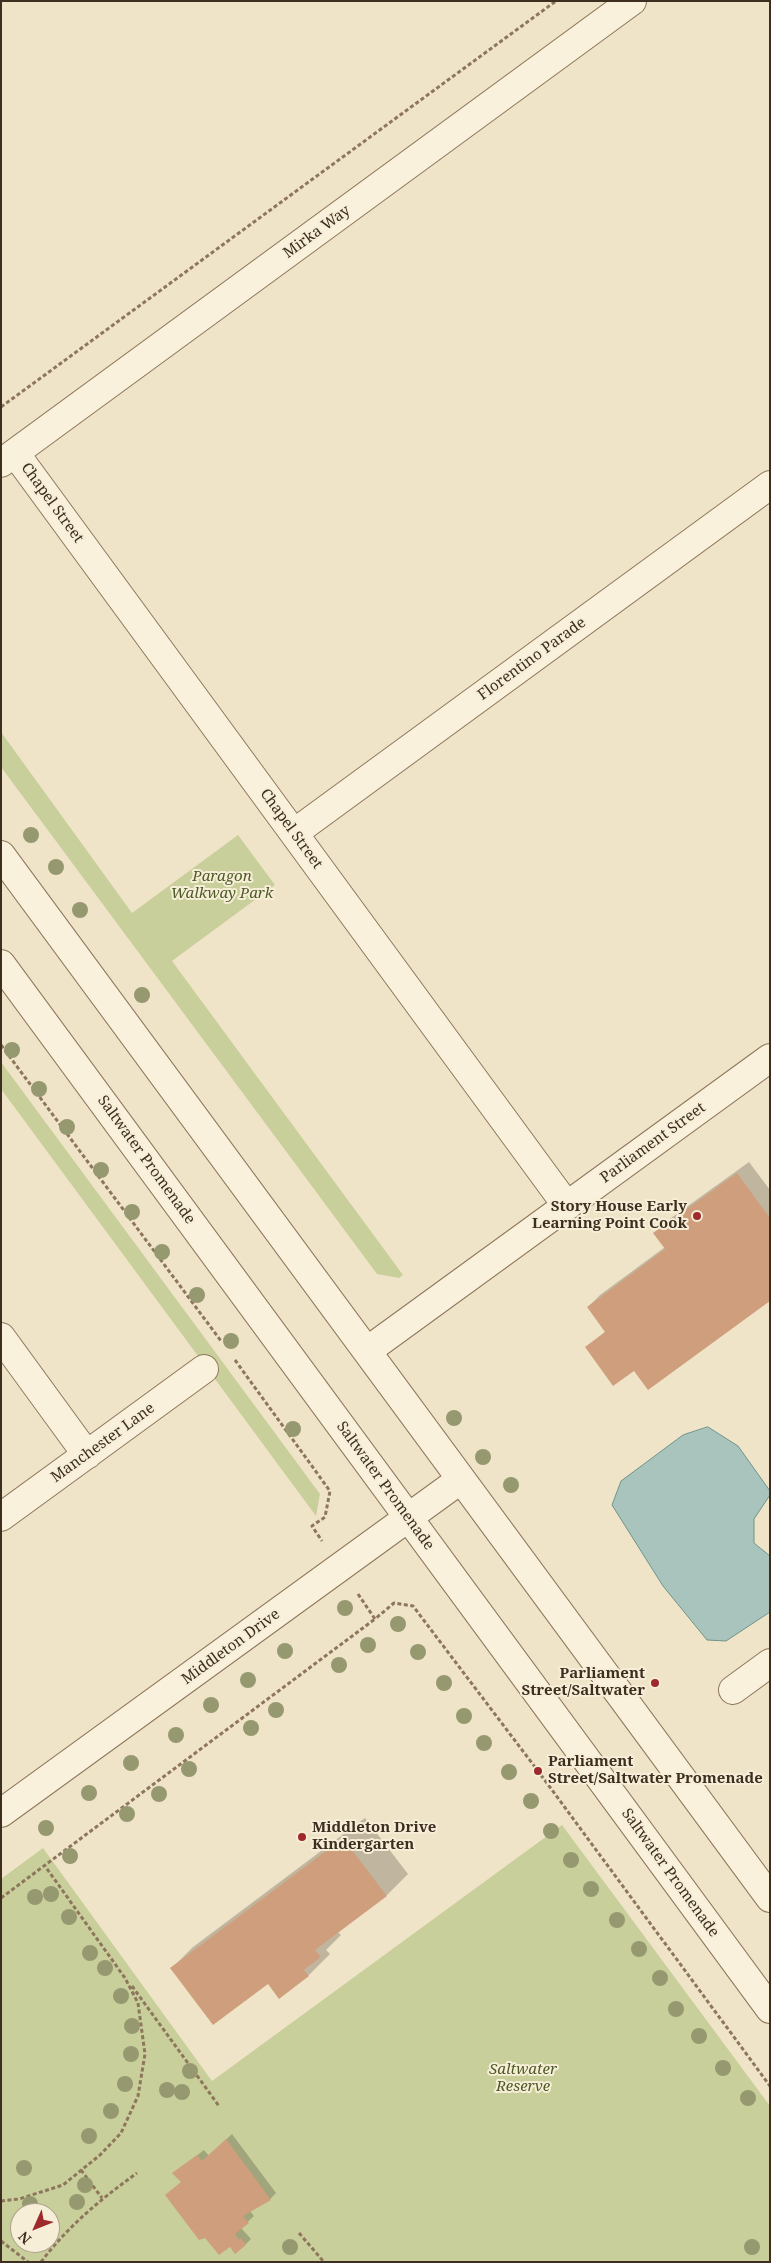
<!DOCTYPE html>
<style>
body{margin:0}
#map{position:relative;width:771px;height:2263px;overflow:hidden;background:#f0e4c8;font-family:"Noto Serif",serif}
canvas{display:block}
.frame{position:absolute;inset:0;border:2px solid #3d2e20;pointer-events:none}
.north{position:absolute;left:10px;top:2203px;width:50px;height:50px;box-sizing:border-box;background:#f7eed8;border:1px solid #ada18e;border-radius:50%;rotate:226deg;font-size:14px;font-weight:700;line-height:20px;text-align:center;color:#3d2e20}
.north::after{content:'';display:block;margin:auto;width:18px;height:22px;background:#9e2a2b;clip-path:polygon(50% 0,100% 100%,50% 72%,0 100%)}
</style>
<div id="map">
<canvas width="771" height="2263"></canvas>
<div class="frame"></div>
<div class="north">N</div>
</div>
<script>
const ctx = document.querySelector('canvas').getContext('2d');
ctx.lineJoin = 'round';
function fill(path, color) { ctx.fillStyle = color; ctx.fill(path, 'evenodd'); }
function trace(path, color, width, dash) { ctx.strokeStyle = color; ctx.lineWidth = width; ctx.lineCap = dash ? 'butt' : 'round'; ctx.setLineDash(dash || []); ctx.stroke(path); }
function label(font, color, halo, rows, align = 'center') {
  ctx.font = font + ' "Noto Serif",serif'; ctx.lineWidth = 4; ctx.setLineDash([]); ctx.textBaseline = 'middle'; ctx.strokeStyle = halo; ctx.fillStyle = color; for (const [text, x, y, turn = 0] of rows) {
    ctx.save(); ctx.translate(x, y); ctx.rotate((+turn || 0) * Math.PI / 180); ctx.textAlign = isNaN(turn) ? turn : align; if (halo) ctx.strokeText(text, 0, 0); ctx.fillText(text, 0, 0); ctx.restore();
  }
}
const green = new Path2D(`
 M1 732 132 913 238 835 275 885 172 961 403 1275 399 1278 377 1274 1 767Z
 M1 1062 320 1494 316 1516 1 1089Z
 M562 1825 770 2106V2262H1V1879L43 1848 212 2081ZM20 2213H50V2243H20Z`);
const water = new Path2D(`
 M708 1427 738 1446 770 1491V1495L754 1519V1543L770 1556V1612L726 1641 707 1640 663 1586 612 1505 621 1481 683 1435Z`);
const shadow = new Path2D(`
 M749 1162 770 1190V1300L635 1369 587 1348 606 1331 588 1307 600 1295 665 1247 655 1233 667 1221Z
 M365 1818 408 1874 387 1895 338 1932 341 1935 326 1950 330 1954 309 1975 279 1997 268 1983 172 1968 193 1947Z
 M232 2134 276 2193 270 2199 250 2211 254 2216 241 2228 251 2239 245 2245H230L206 2236 182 2182 174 2173 204 2150 209 2156Z`);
const building = new Path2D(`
 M737 1173 770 1218V1301L648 1390 634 1371 613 1386 585 1347 605 1332 587 1307 665 1249 653 1233Z
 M343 1838 387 1896 315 1950 321 1957 304 1970 309 1976 279 1999 268 1984 213 2025 170 1968Z
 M226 2139 271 2200 243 2216 249 2223 235 2234 239 2240 241 2238 246 2245 235 2254 230 2247 219 2255 205 2238 199 2240 165 2195 181 2182 172 2173 197 2155 202 2161Z`);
const path = new Path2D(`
 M1 407 556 1
 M1 1045 221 1341
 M235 1360 330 1491 325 1517 312 1526 322 1541
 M358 1594 375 1619 394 1603 413 1606 538 1771 770 2086
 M1 1898 375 1619
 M132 1986 219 2106
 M81 2170 102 2198
 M1 2201 19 2199 63 2185 100 2155 121 2133 138 2096 145 2054 138 2003 125 1978 45 1866
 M299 2233 324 2262
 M1 2241 28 2262
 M41 2262C68 2226 101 2199 137 2173`);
const minor = new Path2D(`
 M15 453 567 1206
 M1 463 632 1
 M294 833 770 485
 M1 855 770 1898
 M1 964 770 2009
 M1 1337 87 1455
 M367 1351 770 1058
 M1 1517 204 1369
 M733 1690 770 1663
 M1 1813 460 1480`);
const trees = [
 [31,835],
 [56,867],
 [80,910],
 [142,995],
 [12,1050],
 [39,1089],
 [67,1127],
 [101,1170],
 [132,1212],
 [162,1252],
 [197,1295],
 [231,1341],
 [454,1418],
 [293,1429],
 [483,1457],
 [511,1485],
 [345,1608],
 [398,1624],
 [368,1645],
 [285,1651],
 [418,1652],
 [339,1665],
 [248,1680],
 [444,1683],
 [211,1705],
 [276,1710],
 [464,1716],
 [251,1728],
 [176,1735],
 [484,1743],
 [131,1763],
 [189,1769],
 [509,1772],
 [89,1793],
 [159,1794],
 [531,1801],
 [127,1814],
 [46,1828],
 [551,1831],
 [70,1856],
 [571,1860],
 [591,1889],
 [51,1894],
 [35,1897],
 [69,1917],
 [617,1920],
 [639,1949],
 [90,1953],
 [105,1968],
 [660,1978],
 [121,1996],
 [676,2009],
 [132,2026],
 [699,2036],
 [131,2054],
 [723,2068],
 [190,2071],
 [125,2084],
 [167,2090],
 [182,2092],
 [748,2098],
 [111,2111],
 [89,2136],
 [24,2168],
 [85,2185],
 [77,2202],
 [30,2204],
 [290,2247],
 [752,2247]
];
const markers = [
 [697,1216,5,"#9e2a2b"],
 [655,1683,5,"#9e2a2b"],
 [538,1771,5,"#9e2a2b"],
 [302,1837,5,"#9e2a2b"]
];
const streetNames = [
 ["Mirka Way",317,232,-36],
 ["Chapel Street",52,503,54],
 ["Florentino Parade",532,659,-36],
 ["Chapel Street",291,829,54],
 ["Parliament Street",653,1143,-36],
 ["Saltwater Promenade",146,1160,54],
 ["Manchester Lane",103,1443,-36],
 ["Saltwater Promenade",385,1486,54],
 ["Middleton Drive",231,1647,-36],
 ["Saltwater Promenade",670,1873,54]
];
const parkNames = [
 ["Paragon",222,877],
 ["Walkway Park",222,894],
 ["Saltwater",523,2070],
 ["Reserve",523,2087]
];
const poiNames = [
 ["Story House Early",687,1207],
 ["Learning Point Cook",687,1224],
 ["Parliament",645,1674],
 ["Street/Saltwater",645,1691],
 ["Parliament",548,1762,"left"],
 ["Street/Saltwater Promenade",548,1779,"left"],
 ["Middleton Drive",312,1828,"left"],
 ["Kindergarten",312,1845,"left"]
];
fill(green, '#c9cf9b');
fill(water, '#a9c4bc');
trace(water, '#6f938a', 1);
fill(shadow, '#0003');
fill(building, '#cf9f7d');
trace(minor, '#8d765c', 30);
trace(path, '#8d765c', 3, [4, 2.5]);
trace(minor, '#faf1dc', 28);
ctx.fillStyle = '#96986f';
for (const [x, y] of trees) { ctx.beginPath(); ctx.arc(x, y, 8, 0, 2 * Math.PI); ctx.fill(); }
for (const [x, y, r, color] of markers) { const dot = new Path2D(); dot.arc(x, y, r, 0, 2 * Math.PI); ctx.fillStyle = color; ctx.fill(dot); trace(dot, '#f7eed8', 2); }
label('15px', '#3d2e20', '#f7eed8', streetNames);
label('italic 15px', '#4d5a26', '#f7eed8', parkNames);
label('bold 15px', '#3d2e20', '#f7eed8', poiNames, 'right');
</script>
